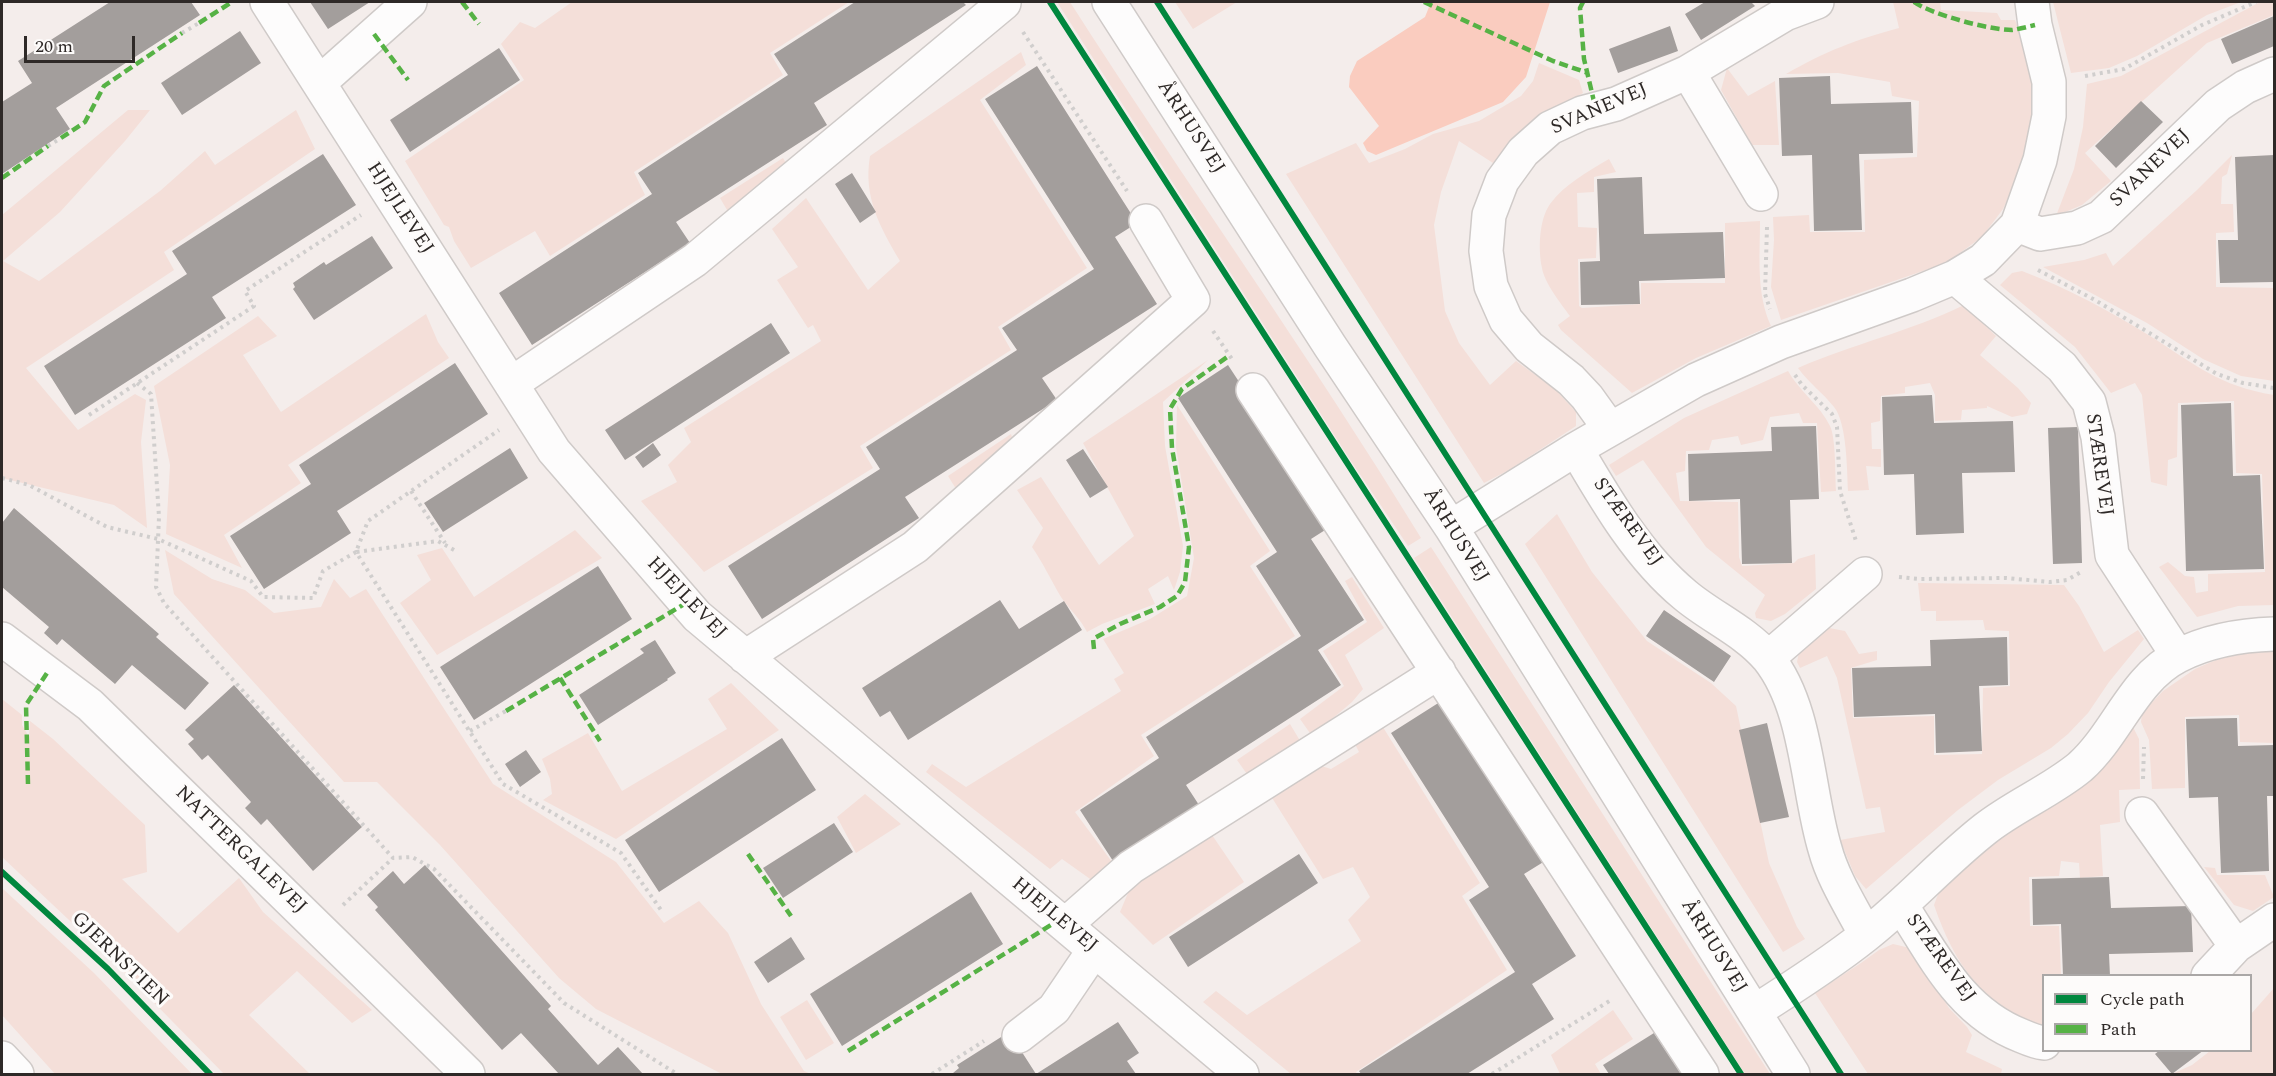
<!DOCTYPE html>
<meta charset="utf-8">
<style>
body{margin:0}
#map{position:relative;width:2276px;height:1076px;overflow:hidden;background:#f4edeb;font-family:Spectral,serif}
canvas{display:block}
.frame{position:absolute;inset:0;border:3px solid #2e2927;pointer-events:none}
.legend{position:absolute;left:2042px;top:974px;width:210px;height:78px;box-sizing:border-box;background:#fdfbfa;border:2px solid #aaa7a6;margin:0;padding:8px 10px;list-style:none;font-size:18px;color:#2e2927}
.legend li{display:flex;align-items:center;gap:12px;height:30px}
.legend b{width:30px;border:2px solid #aaa7a6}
.scale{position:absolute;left:24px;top:36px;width:111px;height:27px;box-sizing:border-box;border:3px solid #2e2927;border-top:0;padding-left:8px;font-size:18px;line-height:21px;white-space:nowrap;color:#2e2927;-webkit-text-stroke:4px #fdfbfa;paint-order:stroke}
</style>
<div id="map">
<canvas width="2276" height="1076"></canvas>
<div class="frame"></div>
<ul class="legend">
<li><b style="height:8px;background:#00873e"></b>Cycle path</li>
<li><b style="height:8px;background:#56b245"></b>Path</li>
</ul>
<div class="scale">20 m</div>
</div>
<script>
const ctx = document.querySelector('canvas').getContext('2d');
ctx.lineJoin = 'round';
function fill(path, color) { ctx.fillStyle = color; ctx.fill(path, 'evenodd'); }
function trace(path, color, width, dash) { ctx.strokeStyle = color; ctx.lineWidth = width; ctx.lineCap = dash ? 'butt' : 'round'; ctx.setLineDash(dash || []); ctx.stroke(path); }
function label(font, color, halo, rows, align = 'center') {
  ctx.font = font + ' Spectral,serif'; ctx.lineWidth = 6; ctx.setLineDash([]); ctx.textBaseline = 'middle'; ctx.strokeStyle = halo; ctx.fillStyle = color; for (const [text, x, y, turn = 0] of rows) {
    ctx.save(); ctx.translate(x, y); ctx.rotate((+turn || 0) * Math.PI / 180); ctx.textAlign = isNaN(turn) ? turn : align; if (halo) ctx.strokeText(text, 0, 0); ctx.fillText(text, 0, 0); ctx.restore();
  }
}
const green = new Path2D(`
 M572 2H849L770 53 783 75 634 172 645 195 550 256 535 231 471 268 454 241 449 227 444 225 405 161 524 80 501 44 520 22 535 28Z
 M1057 2H1070C1185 182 1310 356 1421 538L1408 546 1349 458Z
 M1175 2H1237L1193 29Z
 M1893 2H1940L1941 10 1997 13 2001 20H2015L2029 54 2035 110 2023 165 2003 209 1982 237 1946 263 1781 320 1771 287 1774 240 1773 217 1809 215 1810 232H1865L1864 160 1917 157 1919 101 1892 96 1890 82 1838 73 1786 74C1826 51 1855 40 1899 28Z
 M2053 2H2241L2207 15 2137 56 2109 68 2071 73Z
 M2260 2H2274V15L2207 43 2085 153 2111 181 2082 205 2056 216 2074 169 2083 127 2087 84 2121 76Z
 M1021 52 1026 65 980 100 1087 268 998 327 1011 350 860 446 873 468 704 572 641 501 677 482 668 465 691 442 684 428 821 341 813 325 808 328 777 280 798 267 772 229 806 198 868 290 900 261C880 227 863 197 870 156Z
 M1539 63 1579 80 1583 93 1537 118 1493 163 1459 141 1441 192 1434 225 1445 311 1459 343 1490 385 1516 361 1555 389 1576 412V426L1509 470 1484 483 1286 174 1356 143 1369 163 1405 149 1433 134 1479 121 1521 96 1533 81Z
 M1727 68 1748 96 1775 81 1779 145H1752L1721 90Z
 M128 110H150L125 141 60 212 3 261 39 281 160 191 205 151 215 165 296 110 315 149 164 252 174 270 26 368 78 430 135 394 146 400 141 442 147 528 114 505 2 478V215Z
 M2232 155 2227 174 2222 177 2221 204H2233L2234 232 2216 233V287L2274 288V381L2241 376 2203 359 2147 323 2043 267 2084 260 2106 253 2113 266 2197 190Z
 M783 158 787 165 730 215 720 198Z
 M1609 159 1616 172 1594 177V192L1577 193 1578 227 1597 228 1596 258 1578 259 1579 306 1582 308 1641 304V283H1725V223L1760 221C1760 256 1756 293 1771 326L1696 358 1632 393 1561 330 1558 325 1570 316C1561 304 1544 282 1542 268 1538 249 1539 220 1550 204 1565 184 1587 172 1609 159Z
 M2022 271C2067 288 2110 311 2150 336 2196 365 2219 386 2274 395V605L2238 606 2197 617 2159 567 2168 562 2185 576 2194 577 2196 593 2208 591V574L2265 572 2262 474 2236 473 2234 401 2178 403 2177 457 2168 460 2167 486 2151 482 2142 395 2135 383 2111 393 2075 347 2000 285 2012 273Z
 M1964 305 1996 336 1980 355 2018 388 2031 403 2027 414 2012 417 1987 406V408L1962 410 1961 420 1935 421V395L1930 383 1905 387V393L1881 396 1880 421 1871 423 1872 449H1881V467L1866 466 1869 490 1848 491C1847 470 1847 423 1834 407 1823 393 1809 383 1798 368 1853 344 1911 331 1964 305Z
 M426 314 438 342 449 358 288 465 301 483 224 535 242 568 166 534 170 465 154 386 258 316 277 336 243 355 281 412Z
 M1208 360 1163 402 1165 446 1183 546 1180 572 1174 590 1168 576 1148 589 1155 604 1102 624 1087 632C1080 618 1069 609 1061 597 1051 580 1043 563 1032 547L1043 528 1017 490 1041 477 1099 565 1134 536 1083 443Z
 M1788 371C1799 391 1820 405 1830 426 1836 438 1835 476 1836 491L1821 492 1817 423H1803L1799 413 1770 417 1763 440 1741 445 1738 436 1712 440 1709 450 1686 451 1685 471 1676 473 1680 501 1738 502 1739 557 1742 566 1794 563 1798 559 1815 554 1816 589 1785 614 1771 621 1756 618 1755 613 1765 595 1706 547 1643 460 1616 476 1609 465 1684 418Z
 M1177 405 1270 551 1250 566 1295 636 1141 735 1154 756 1075 812 1115 866 1093 881 1062 859 1050 869 926 772 932 764 966 787 1121 691 1114 679 1124 673 1103 639 1150 619 1187 596 1194 558 1176 447Z
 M1011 434 1014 443 958 492 948 476Z
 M1557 514 1592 572 1647 641 1711 683 1736 706 1769 863 1797 927 1805 939 1783 952 1525 544Z
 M575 530 602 558 437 655 400 603 431 580 417 555 442 548 474 597Z
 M1431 547 1770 1074H1745L1414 558Z
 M165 550 212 579 245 590 274 613 321 607 334 579 350 598 366 589 493 784 616 862 664 923 699 901 728 933 761 1004 804 1071 811 1074H722L596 1009 559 978 440 845 377 782H344L174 594Z
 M1352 577 1384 628 1345 655 1363 689 1352 702 1312 736 1300 719 1344 686 1323 651 1367 622 1345 581Z
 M1918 583 2064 585 2079 606 2104 652 2138 630 2144 639 2109 682 2088 713 2068 734 2051 748 1998 780 1958 810 1866 889 1855 876 1840 840 1885 832 1880 807 1866 809 1837 678 1827 656 1800 668 1797 662 1800 647 1824 627 1845 631 1859 654 1877 651V660L1851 668 1853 718 1934 716V755L1982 754 1983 688 2010 686 2009 631 1985 630 1983 620 1936 621V611H1921Z
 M2248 652H2274V743L2240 742 2239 715 2185 717V788L2152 789 2149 740 2141 722 2142 713 2163 691 2195 669 2216 660Z
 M731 683 779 730 616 839 543 800 552 794 550 779 542 759 588 733 622 791 727 729 708 699Z
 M2 699 22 715V725L29 737 30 721 53 739 145 825 147 872 122 879 178 933 239 878 263 912 372 1010 352 1023 297 971 249 1015 310 1074H224L118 966 2 857Z
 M1290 724 1302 744 1249 777 1237 760Z
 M1381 724 1480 883 1462 896 1507 970 1356 1072 1357 1074H1291L1203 1002 1216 991 1247 1015 1361 941 1348 920 1370 897 1353 867 1323 879 1269 793 1315 764 1331 769 1359 752 1352 738Z
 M2132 725 2139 739 2140 789 2119 790 2120 822 2100 825 2103 876 2080 878 2079 863 2061 861 2059 876 2029 877 2030 926H2059L2061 975 2044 976 2043 1026C1982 1006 1954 963 1934 905L1940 889 1995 841 2068 796 2102 767Z
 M865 794 901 824 856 853 837 817Z
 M1210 832 1244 882 1153 945 1120 912 1133 881Z
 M2204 867 2215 868 2217 875H2265L2274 897 2253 911 2234 905Z
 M2 888 94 973 192 1074H55L2 1015Z
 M1893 944 1910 948 1949 1008 1967 1027 1972 1035 1966 1052 2002 1069 2001 1074H1868L1815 993 1861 963 1879 950Z
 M2274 988V1074H2172L2192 1065 2210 1051 2250 1050 2251 1014Z
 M807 1000 834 1043 806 1060 780 1017Z
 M1613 1010 1633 1039 1595 1064 1601 1074H1560L1551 1055Z`);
const water = new Path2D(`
 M1431 2H1550L1526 77 1503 102 1376 155 1367 151 1363 143 1379 126 1349 87 1350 76 1357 61 1425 17Z`);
const building = new Path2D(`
 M110 2H191L200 15 56 108 70 129 2 174V102L32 83 18 61Z
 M310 2H370L328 29Z
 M855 2H963L966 5 814 103 827 125 676 222 690 243 532 345 499 293 652 194 638 173 788 75 774 54Z
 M1705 2H1751L1755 6 1701 40 1685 14Z
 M2274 16V46L2232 64 2221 39Z
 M1670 26 1678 51 1618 73 1609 49Z
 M240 31 261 63 182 115 161 83Z
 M499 48 520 80 410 152 390 120Z
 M1037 66 1137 223 1115 237 1157 304 1042 378 1057 400 905 497 919 518 762 619 728 566 880 469 866 447 1017 350 1002 328 1094 269 985 99Z
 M1830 76 1831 104 1911 102 1913 153 1859 154 1862 230 1814 231 1812 155 1782 156 1779 78Z
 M2141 101 2163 122 2116 168 2095 146Z
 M323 154 356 205 212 297 226 318 75 415 44 366 187 274 172 251Z
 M2274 155V282L2220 283 2218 240H2238L2235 157Z
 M852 173 876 212 860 223 835 184Z
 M1642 177 1644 234 1723 232 1725 278 1639 281 1640 304 1581 305 1580 262 1600 261 1597 179Z
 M372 236 393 268 314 320 293 289 295 287 293 283 324 262 326 265Z
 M771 323 790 353 625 460 605 430Z
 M455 363 488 414 337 511 351 533 264 589 230 536 311 484 299 465Z
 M1228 365 1333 525 1311 539 1364 620 1318 650 1341 685 1186 785 1199 805 1113 861 1080 810 1159 758 1146 737 1301 636 1256 566 1277 552 1178 398Z
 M1932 395 1934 423 2013 421 2015 472 1962 473 1964 533 1916 535 1914 474 1884 475 1882 397Z
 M2231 403 2233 476 2260 475 2264 569 2186 571 2181 405Z
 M1816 426 1819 499 1790 500 1792 563 1742 564 1740 499 1689 501 1688 454 1772 451 1771 427Z
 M2078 427 2082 563 2053 564 2048 428Z
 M653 443 661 455 643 468 635 457Z
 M510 448 528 478 443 532 424 503Z
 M1083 449 1108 487 1090 498 1066 460Z
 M14 508 159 634 156 637 209 683 185 710 132 665 115 684 62 639 57 645 44 633 49 627 2 587V523Z
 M598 566 632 619 474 720 440 667Z
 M1000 600 1019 629 1064 601 1082 630 908 740 890 711 880 717 862 688Z
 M1664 610 1731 656 1714 682 1646 636Z
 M2007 637 2008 685 1979 686 1982 751 1936 753 1935 714 1854 717 1852 668 1931 666 1930 640Z
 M655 640 676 673 667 679 668 680 598 725 579 695 644 653 640 649Z
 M234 685 362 827 313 871 267 819 261 825 245 808 251 802 208 755 202 760 188 744 194 739 185 730Z
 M1443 700 1545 861 1524 874 1576 956 1532 984 1554 1019 1467 1074H1361L1359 1071 1515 972 1469 900 1489 887 1391 733Z
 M2237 718 2238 746 2274 745V796H2267L2269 871 2221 873 2218 797 2189 798 2186 719Z
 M1767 723 1789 817 1760 823 1739 730Z
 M782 738 816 790 659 892 625 840Z
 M526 750 541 772 520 787 505 764Z
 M834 823 853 852 783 898 763 868Z
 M1299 854 1318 883 1188 967 1169 937Z
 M425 865 551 1006 548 1009 598 1065 618 1047 643 1074H559L521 1033 502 1050 375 910 378 907 367 895 393 871 404 884Z
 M2109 877 2111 908 2191 906 2193 952 2109 954 2110 976H2063L2061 924 2033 925 2032 879Z
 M971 892 1003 944 842 1046 810 994Z
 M791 937 805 959 768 983 754 962Z
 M1118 1022 1139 1053 1127 1061 1136 1074H954L953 1073 959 1068 957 1065 1009 1032 1036 1074Z
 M1654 1033 1681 1074H1609L1603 1065Z
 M2160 1050H2204L2172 1074 2155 1054Z`);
const path = new Path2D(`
 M1023 32 1127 191
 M182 33 199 23
 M2085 76 2124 69 2202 25 2256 2
 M48 146 61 138
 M1767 227 1765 294 1770 309
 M2038 270 2095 300 2217 374 2243 383 2274 388
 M1213 331 1234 362
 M1795 375 1802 385 1832 414 1837 427 1840 491 1856 541
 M137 383 151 394 159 517 156 587 164 603 393 858 412 857 434 869 564 1003 677 1074
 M89 415 254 306 245 291 361 215
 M2 478 29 485 107 527 158 539 251 581 263 597 313 598 323 571 356 552 503 784 621 853 661 910
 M411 491 445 543
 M454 550 438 541 356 552 368 521 499 430
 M1899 577 1919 579 2006 578 2050 582 2067 580 2081 572
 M470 731 506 711
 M2143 779 2144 747
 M343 905 393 858
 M932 1074 984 1041
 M1492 1074 1611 1000`);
const minor = new Path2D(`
 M267 2 554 451 697 616 1242 1074
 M1109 2 1330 346 1451 527 1793 1074
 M1688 72 1761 194
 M319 83 410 2
 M2017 225 2040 234 2077 228 2101 217 2218 105 2245 87 2274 74
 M1955 277 2062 367 2089 402 2098 437 2112 555 2178 656
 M511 384 695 260 1004 3 1003 2
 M1253 390 1702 1074
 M1610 429 1587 397 1571 380 1529 347 1506 320 1491 286 1486 251 1489 215 1502 181 1523 152 1550 128 1582 113 1616 104 1688 72 1785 14 1817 2
 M1576 449C1606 500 1638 556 1685 595 1711 617 1745 631 1768 658 1808 708 1807 790 1825 849 1833 879 1852 908 1866 935
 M1451 527 1576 449 1696 380 1781 342 1912 295 1955 277 1983 260 2017 225 2040 160 2049 116V82L2035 25 2032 2
 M2 639 90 705 468 1074
 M745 657 915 547 1193 300 1146 221
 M1768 658 1865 574
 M2142 814 2236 946
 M1901 905C1935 957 1960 1012 2022 1036 2029 1039 2036 1042 2044 1043
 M1065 925 1131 867 1439 672
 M2208 976 2236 946 2274 920
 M1754 1012C1792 988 1831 963 1866 935 1908 902 1943 862 1985 829 2014 806 2051 791 2080 767 2117 734 2133 679 2178 656 2209 640 2241 635 2274 634
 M1019 1036 1054 1009 1094 950
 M2 1058 17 1074`);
const quiet = new Path2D(`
 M462 2 479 24
 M1424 2 1553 61 1588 73
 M1583 2 1580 8 1584 59 1596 110
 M1914 2C1931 14 1989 30 2012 30 2019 29 2027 27 2035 25
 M199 23 232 2
 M374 34 408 80
 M61 138 85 122 104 86 182 33
 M2 178 48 146
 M1094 649 1093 639 1120 624 1160 607 1177 596 1185 582 1189 547 1172 448 1170 409 1182 389 1230 355
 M560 678 600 741
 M506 711 686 603
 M28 784 26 705 47 673
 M748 854 791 916
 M848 1051 1059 920`);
const cycleway = new Path2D(`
 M1050 2 1741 1074
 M1157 2 1841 1074
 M2 872 108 969 210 1074`);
const streetNames = [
 ["SVANEVEJ",1600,110,-23],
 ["ÅRHUSVEJ",1190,128,57],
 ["SVANEVEJ",2151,169,-44],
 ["HJEJLEVEJ",399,209,57],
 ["STÆREVEJ",2098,465,82],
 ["STÆREVEJ",1627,523,54],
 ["ÅRHUSVEJ",1455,536,58],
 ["HJEJLEVEJ",686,599,46],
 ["NATTERGALEVEJ",240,851,44],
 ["HJEJLEVEJ",1054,916,40],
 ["ÅRHUSVEJ",1713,947,58],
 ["STÆREVEJ",1940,959,54],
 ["GJERNSTIEN",119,960,44]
];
fill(green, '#f4dfd9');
fill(water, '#faccbf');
fill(building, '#a39e9c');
trace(minor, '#cfcac8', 36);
trace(path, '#d0cecd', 4, [3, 4.5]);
trace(minor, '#fdfcfc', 33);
trace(quiet, '#56b245', 4.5, [9, 4.5]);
trace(cycleway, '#00873e', 6);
label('20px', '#2e2927', '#fdfbfa', streetNames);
</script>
